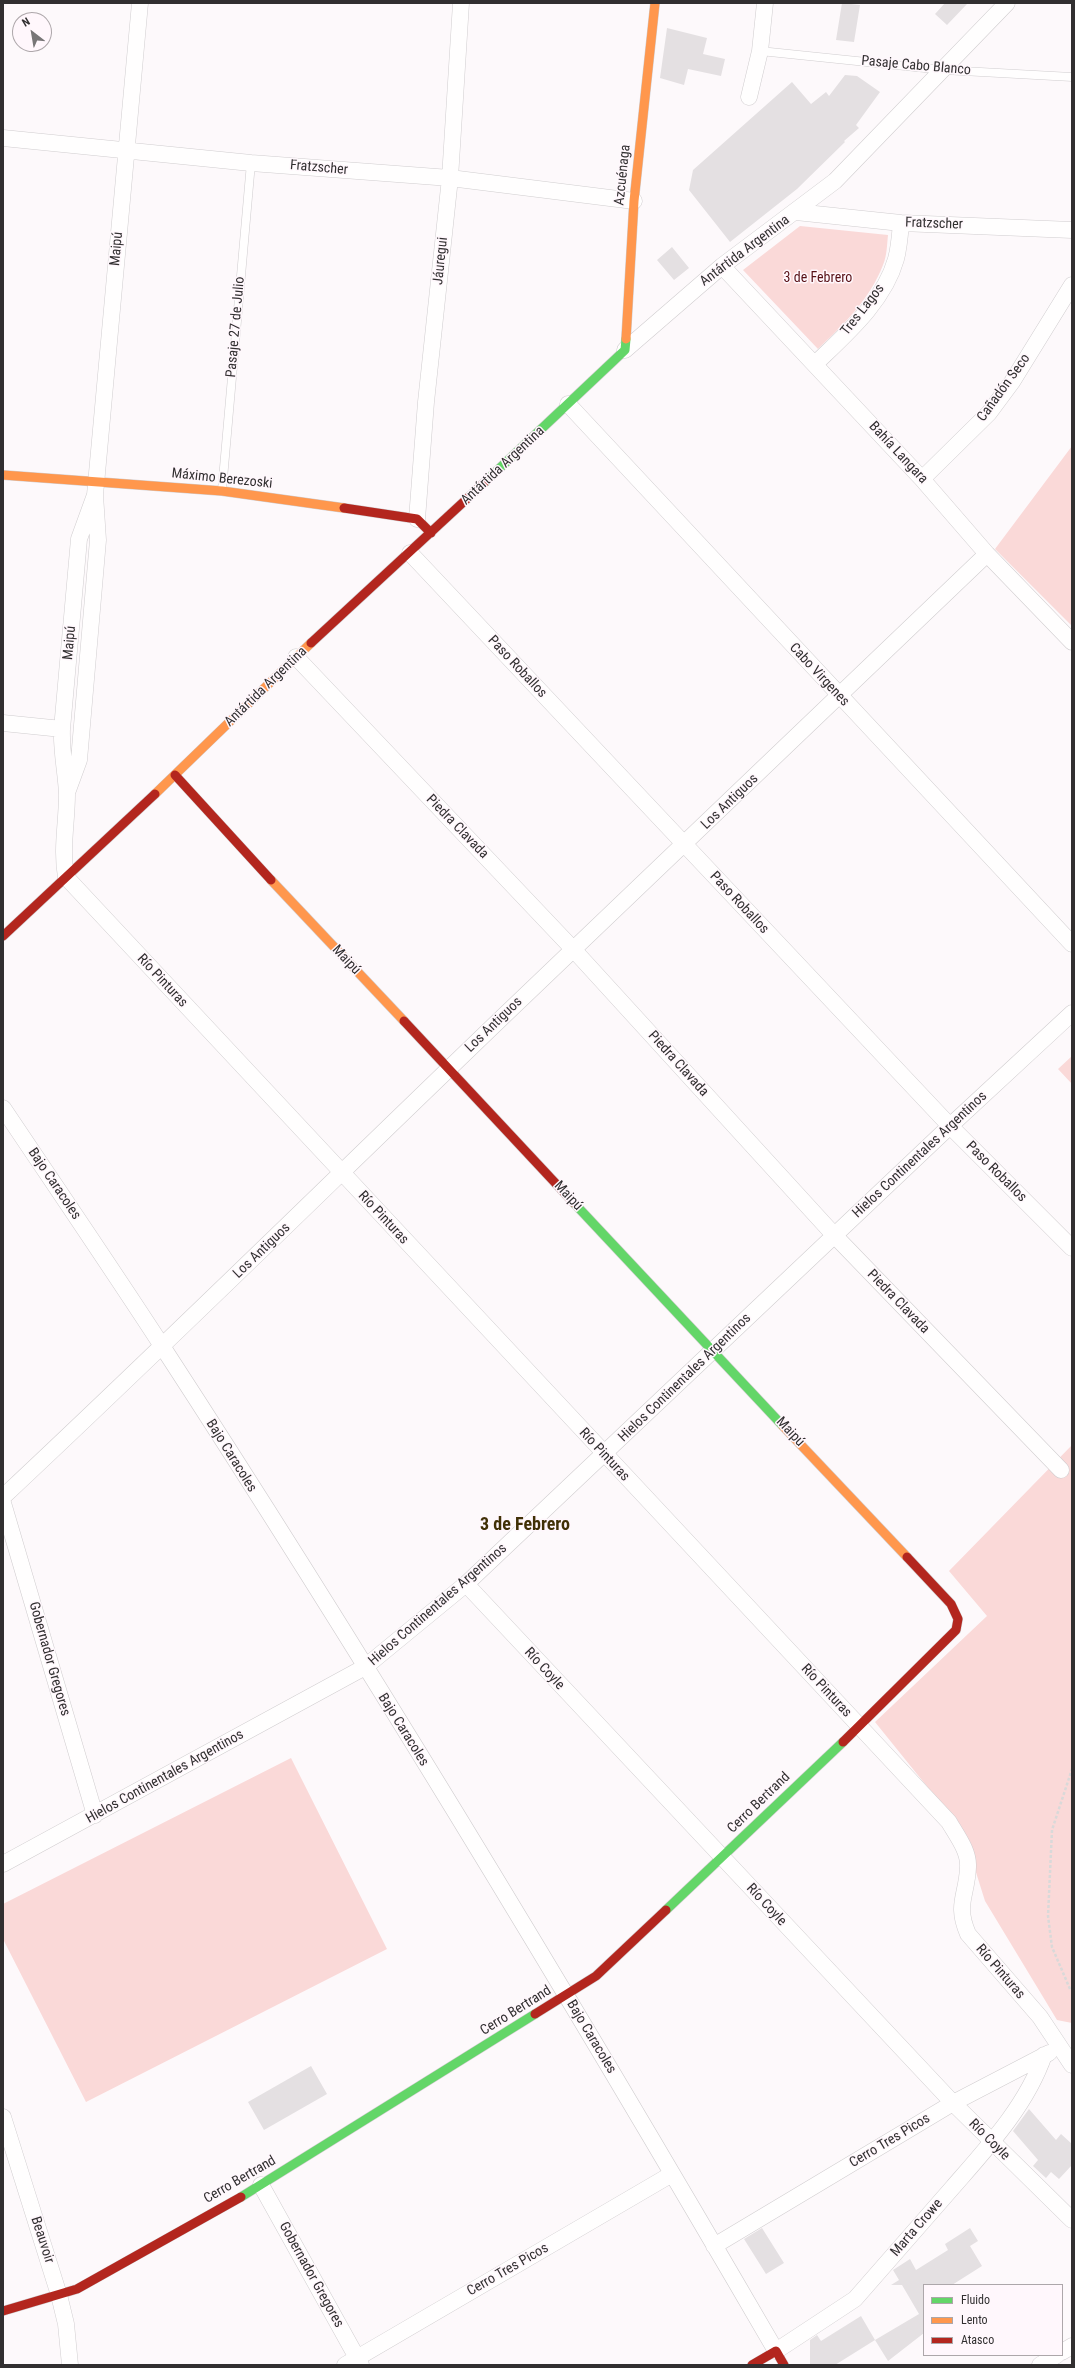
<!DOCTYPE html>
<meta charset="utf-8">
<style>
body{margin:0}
#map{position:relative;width:1075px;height:2368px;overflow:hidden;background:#fdf9fb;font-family:"Roboto Condensed",sans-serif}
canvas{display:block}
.frame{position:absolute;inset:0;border:4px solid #312f30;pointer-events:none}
.legend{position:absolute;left:923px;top:2284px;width:140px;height:72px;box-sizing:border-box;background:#fff7fc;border:1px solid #ada7aa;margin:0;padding:5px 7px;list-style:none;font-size:12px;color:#312f30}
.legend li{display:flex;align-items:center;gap:8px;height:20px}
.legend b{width:20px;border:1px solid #ada7aa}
.north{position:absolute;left:12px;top:12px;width:40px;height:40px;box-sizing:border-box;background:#fff7fc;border:1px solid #ada7aa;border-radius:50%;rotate:329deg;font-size:11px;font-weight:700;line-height:16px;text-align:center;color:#312f30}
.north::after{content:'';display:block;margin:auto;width:14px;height:18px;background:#787677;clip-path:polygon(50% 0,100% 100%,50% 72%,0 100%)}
</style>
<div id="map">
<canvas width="1075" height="2368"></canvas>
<div class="frame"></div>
<ul class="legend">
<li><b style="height:5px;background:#63d668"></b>Fluido</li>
<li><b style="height:5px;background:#ff974d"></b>Lento</li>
<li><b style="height:5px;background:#b3261e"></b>Atasco</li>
</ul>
<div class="north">N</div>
</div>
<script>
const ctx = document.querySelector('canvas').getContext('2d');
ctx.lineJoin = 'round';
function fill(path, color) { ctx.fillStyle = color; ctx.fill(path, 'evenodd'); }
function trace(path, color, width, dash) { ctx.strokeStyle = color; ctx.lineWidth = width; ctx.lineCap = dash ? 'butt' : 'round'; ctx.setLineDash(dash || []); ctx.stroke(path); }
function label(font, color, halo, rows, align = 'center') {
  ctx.font = font + ' "Roboto Condensed",sans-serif'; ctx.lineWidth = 3; ctx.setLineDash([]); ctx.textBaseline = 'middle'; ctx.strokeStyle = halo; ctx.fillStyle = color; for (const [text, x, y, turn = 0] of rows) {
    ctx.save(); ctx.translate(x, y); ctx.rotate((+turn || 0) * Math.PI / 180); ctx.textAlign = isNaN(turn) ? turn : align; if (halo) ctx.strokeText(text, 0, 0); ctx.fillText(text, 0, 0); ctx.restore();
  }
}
const green = new Path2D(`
 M800 226 888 235C887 244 887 256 883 265 870 299 844 324 818 349L743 270Z
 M1072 446V626L995 549Z
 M1072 1056V1084L1058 1069Z
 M1072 1445V2023L1057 2020 985 1901 963 1831 875 1722 987 1616 949 1571Z
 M291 1758 387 1949 86 2102 3 1939V1904Z`);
const building = new Path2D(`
 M842 3 860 5 854 42 836 40Z
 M945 3H968L947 25 935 14Z
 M667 28 707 38 703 54 725 59 721 76 688 69 684 85 660 78Z
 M845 75 857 76 880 92 856 125 859 128 844 141 845 142 797 189 730 242 689 190 693 170 792 82 811 104 826 92 829 96Z
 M672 247 689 268 674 280 657 260Z
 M311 2066 327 2094 264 2130 248 2102Z
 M1029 2109 1056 2140 1061 2134 1072 2144V2165L1059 2179 1051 2172 1046 2178 1033 2166 1038 2160 1013 2131Z
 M762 2228 784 2263 766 2274 744 2239Z
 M970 2228 978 2241 970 2246 982 2266 952 2285H924V2333L888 2361 875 2340 919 2314 902 2285H891L899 2280 893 2270 910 2259 916 2270 948 2250 945 2244Z
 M861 2316 875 2340 835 2365H810V2340L817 2335 821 2341Z`);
const path = new Path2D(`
 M1070 1989 1052 1947 1048 1916 1052 1830 1072 1769`);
const lane = new Path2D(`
 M760 51 944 70 1072 77
 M222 490 251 163`);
const street = new Path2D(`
 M749 97 760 51 765 3
 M3 138 251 163 450 178 634 201
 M796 212 901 223 1072 230
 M722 266 922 479 987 554 1072 642
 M625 350 722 266 835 181 1007 3
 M815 364C845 335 884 302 896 259 899 248 900 235 901 223
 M568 404 1072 944
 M922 479 989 413 1012 382 1072 285
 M95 495 79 539 62 729C61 751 66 772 67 794 67 822 61 849 66 877L949 1822C957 1836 969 1851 968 1867 967 1896 955 1904 968 1934L1040 2017 1072 2065
 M417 519 426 402 450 178 461 3
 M410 553 950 1126 1072 1248
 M296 657 573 949 835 1236 1061 1470
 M3 723 62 729
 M68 790 79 760 98 540 95 495 140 3
 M3 1108C56 1187 110 1266 162 1346 376 1675 579 2012 776 2351L855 2299 869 2283C897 2251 925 2219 953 2187 987 2148 1027 2105 1044 2055
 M3 1497C175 1336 342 1171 512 1008 670 856 829 706 987 554
 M3 1503 95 1815
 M466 1584 953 2103 1072 2220
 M3 1864 365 1667 466 1584 950 1126 1072 1013
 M3 2117 59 2295 66 2324 70 2365
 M261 2185 361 2365
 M714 2246 953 2103 1049 2053
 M1062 2352 1072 2346
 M345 2365 672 2174
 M1040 2365 1057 2355`);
const fast = new Path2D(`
 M484 483 625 350 626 339
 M574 1203 783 1426
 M666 1910 843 1742
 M241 2197 535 2014`);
const slow = new Path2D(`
 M626 339 634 201 655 3
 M3 475 222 491 344 508
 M155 794 311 643
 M271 880 404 1021
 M783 1426 907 1557`);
const jam = new Path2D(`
 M344 508 417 519 431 533
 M311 643 484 483
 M175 775 271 880
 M3 936 155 794
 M404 1021 574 1203
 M843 1742 956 1630 958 1619 951 1604 907 1557
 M535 2014 596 1976 666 1910
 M3 2311 77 2289 241 2197
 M752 2365 776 2351 784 2365`);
const streetNames = [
 ["Pasaje Cabo Blanco",916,66,5],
 ["Fratzscher",319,168,5],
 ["Azcuénaga",623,175,-84],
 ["Fratzscher",934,224,2],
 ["Maipú",117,249,-85],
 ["Antártida Argentina",745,251,-37],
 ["Jáuregui",441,261,-84],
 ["Tres Lagos",863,310,-52],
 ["Pasaje 27 de Julio",236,327,-85],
 ["Cañadón Seco",1004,388,-54],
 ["Bahía Langara",898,453,47],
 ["Antártida Argentina",503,466,-43],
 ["Máximo Berezoski",222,479,6],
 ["Maipú",70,643,-85],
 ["Paso Roballos",517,667,47],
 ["Cabo Virgenes",819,675,47],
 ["Antártida Argentina",266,687,-44],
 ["Los Antiguos",730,802,-44],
 ["Piedra Clavada",457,827,46],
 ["Paso Roballos",739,903,47],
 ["Maipú",346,960,47],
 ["Río Pinturas",162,981,47],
 ["Los Antiguos",494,1025,-44],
 ["Piedra Clavada",678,1064,48],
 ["Hielos Continentales Argentinos",920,1155,-43],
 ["Paso Roballos",996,1172,45],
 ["Bajo Caracoles",54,1184,56],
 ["Maipú",568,1196,47],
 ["Río Pinturas",383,1218,47],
 ["Los Antiguos",262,1251,-44],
 ["Piedra Clavada",898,1302,46],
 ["Hielos Continentales Argentinos",685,1378,-44],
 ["Maipú",790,1432,47],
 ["Río Pinturas",604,1455,47],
 ["Bajo Caracoles",231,1456,58],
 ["Hielos Continentales Argentinos",438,1605,-41],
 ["Gobernador Gregores",49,1659,74],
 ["Río Coyle",544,1669,47],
 ["Río Pinturas",826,1691,47],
 ["Bajo Caracoles",403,1730,58],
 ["Hielos Continentales Argentinos",165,1777,-29],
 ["Cerro Bertrand",759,1803,-44],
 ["Río Coyle",766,1905,47],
 ["Río Pinturas",1000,1972,49],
 ["Cerro Bertrand",516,2011,-32],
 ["Bajo Caracoles",591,2037,59],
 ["Río Coyle",989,2140,45],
 ["Cerro Tres Picos",890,2141,-31],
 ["Cerro Bertrand",240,2180,-30],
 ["Marta Crowe",917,2228,-49],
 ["Beauvoir",42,2240,72],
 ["Cerro Tres Picos",508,2270,-30],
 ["Gobernador Gregores",311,2275,61]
];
const parkNames = [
 ["3 de Febrero",818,278]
];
const districtNames = [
 ["3 de Febrero",525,1525]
];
fill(green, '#fad9d8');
fill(building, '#e4e0e2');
trace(lane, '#d0cdcf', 9);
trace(street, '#d0cdcf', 17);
trace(fast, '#d0cdcf', 10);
trace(slow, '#d0cdcf', 10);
trace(jam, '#d0cdcf', 10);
trace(path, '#d9d9d9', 2.5, [3, 2]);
trace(lane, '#fffefe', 8);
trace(street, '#fffefe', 16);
trace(fast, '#63d668', 9);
trace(slow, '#ff974d', 9);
trace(jam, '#b3261e', 9);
label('14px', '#312f30', '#fff7fc', streetNames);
label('14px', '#571016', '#fff7fc', parkNames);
label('bold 18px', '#403006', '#fff7fc', districtNames);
</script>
